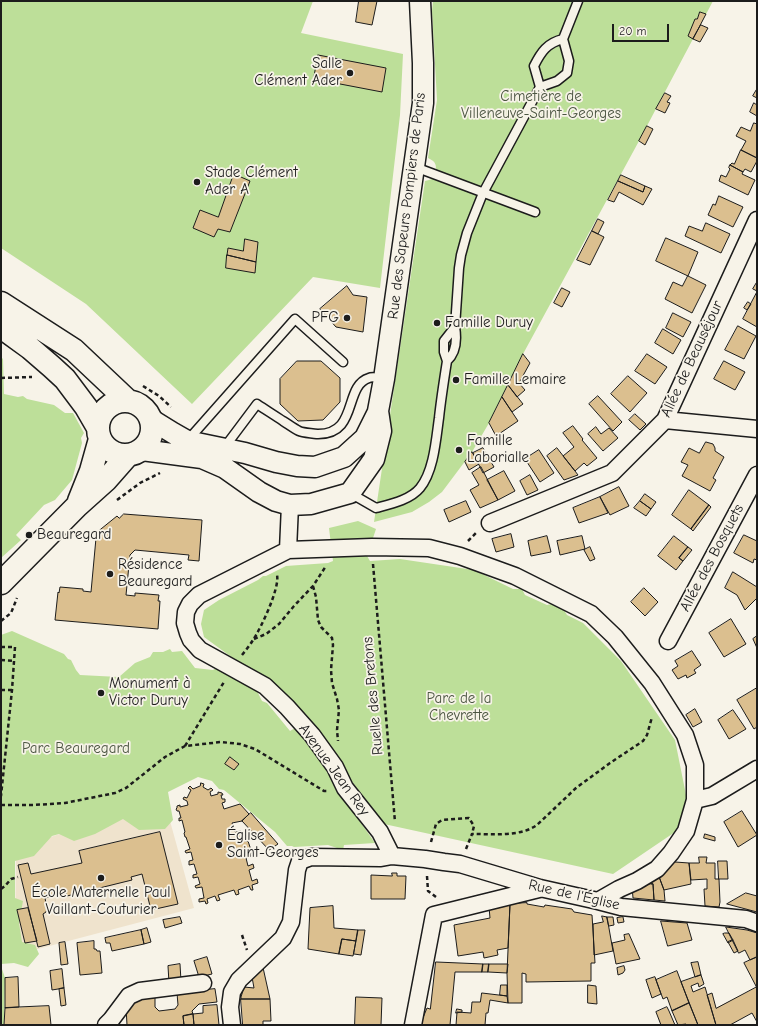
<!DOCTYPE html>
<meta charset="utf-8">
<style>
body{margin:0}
#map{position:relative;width:758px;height:1026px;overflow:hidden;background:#f7f3e8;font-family:"Comic Neue",sans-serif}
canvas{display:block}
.frame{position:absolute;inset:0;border:2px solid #1c1c1c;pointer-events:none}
.scale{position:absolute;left:612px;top:24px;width:57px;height:18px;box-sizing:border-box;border:2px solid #1c1c1c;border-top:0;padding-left:5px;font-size:12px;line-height:14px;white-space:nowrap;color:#1c1c1c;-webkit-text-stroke:3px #f7f3e8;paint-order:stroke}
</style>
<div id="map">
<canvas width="758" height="1026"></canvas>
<div class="frame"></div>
<div class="scale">20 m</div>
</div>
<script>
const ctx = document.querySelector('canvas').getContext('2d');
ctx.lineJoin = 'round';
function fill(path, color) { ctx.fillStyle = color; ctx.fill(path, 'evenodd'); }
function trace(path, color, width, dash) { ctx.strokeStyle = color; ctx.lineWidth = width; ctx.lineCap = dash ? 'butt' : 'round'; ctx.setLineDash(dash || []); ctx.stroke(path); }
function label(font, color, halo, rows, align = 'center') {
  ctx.font = font + ' "Comic Neue",sans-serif'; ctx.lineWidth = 3.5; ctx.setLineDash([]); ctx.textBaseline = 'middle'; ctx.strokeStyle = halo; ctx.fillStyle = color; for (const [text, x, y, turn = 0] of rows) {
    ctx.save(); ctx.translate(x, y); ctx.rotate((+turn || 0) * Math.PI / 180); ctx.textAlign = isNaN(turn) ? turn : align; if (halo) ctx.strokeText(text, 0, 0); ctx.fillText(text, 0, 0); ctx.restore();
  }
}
const built = new Path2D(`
 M162 792 194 908 15 955 16 849 103 819Z`);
const green = new Path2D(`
 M1 1H313L301 33 403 54 400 115 380 288 313 277 192 404 86 304 1 248Z
 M433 1H713L639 141 523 354 489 423 472 452 442 492 429 502 412 512 374 522 425 181 429 180 434 178C436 168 439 163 428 158L437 100 432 11Z
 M1 357 3 359 4 394 18 397 23 396 27 399 54 405 65 413H73L84 433 81 438 82 443 72 480 55 500 44 505 16 535 21 540 1 558Z
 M358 521 376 529 367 556 370 561 400 559 474 570 513 589H522L525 595 547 605 559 602 567 615 583 623 621 661 675 740 687 800 678 830 613 874 384 824 323 743 274 688 204 637 201 624 204 610 219 600 258 580 263 576H266L286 566 328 563 333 561 329 528Z
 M12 631 64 654 68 659 71 660 76 670 80 675 119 677 135 663 150 657 153 652H163L170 649 172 652 182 651 195 668 213 670 229 660 255 687 262 701 267 703 290 731 295 728 327 770 338 790 375 843 344 845 343 850 328 845 294 847 292 846H287L275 832 224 790 219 789 212 781 198 777 168 792 173 820 165 829 139 830 123 819 95 834 74 841 59 834 52 836 34 856 15 861V898L23 901 19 923 22 942 35 945 39 954 28 967 14 963 1 964V635Z
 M1 966 5 978 4 1025H1Z`);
const building = new Path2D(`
 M359 1H377L372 25 356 22Z
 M700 12 706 14 693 39 688 36 695 19H697Z
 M701 25 708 28 700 42 693 39Z
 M318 55 386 68 382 92 314 79Z
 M757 89V98L753 96Z
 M665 93 671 96 667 102 670 103 665 113 656 109Z
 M754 103 757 105V116L750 112Z
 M754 123 757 124V158L741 150 746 141 736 136 741 127 750 131Z
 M647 126 653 129 645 145 639 141Z
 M741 150 757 158V161L751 172 745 169 743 172 730 165 732 163 734 164Z
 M730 165 743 172 742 174 755 180 748 195 719 181 721 175 726 177 730 169 729 168Z
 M234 174 250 181 230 232 218 229 214 237 193 228 200 210 218 217Z
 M621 175 645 186 643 192 618 181Z
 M618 181 643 192 645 186 652 189 643 205 619 192 614 202 608 200Z
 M719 196 743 207 733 227 708 215 713 204 715 205Z
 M598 219 604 222 598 234 592 231Z
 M706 223 730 234 721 253 685 236 689 226 702 231Z
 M592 231 604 237 590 265 577 260Z
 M666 238 698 252 688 276 656 261Z
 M245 239 258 242 256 262 227 255 228 248 243 251Z
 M227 255 256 262 255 273 226 268Z
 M688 276 706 285 692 313 665 299 673 282 682 286Z
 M757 282V291L753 289Z
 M347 286 353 295 367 297 363 332 336 327 320 309Z
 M562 288 570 292 562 307 554 303Z
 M757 292V327L743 319Z
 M748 302 751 304 747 310 744 308Z
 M673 313 691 322 683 337 666 328Z
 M738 326 756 336 744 359 725 350Z
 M663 329 681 340 673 354 655 343Z
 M523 354 530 363 519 383 525 390 517 397 508 385Z
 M647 354 667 367 655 384 635 371Z
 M297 361H321L340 378V402L323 420 298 421 280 404V379Z
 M724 361 745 372 735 390 714 379Z
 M628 376 647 393 630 412 611 394Z
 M508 385 523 404 512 412 502 397Z
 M598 396 622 422 613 431 589 404Z
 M502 397 518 421 496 436 489 423Z
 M635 414 646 424 640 430 629 420Z
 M573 426 583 439 582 440 597 458 587 466 584 463 575 471 563 456 574 447 563 433Z
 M596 427 601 434 609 428 618 438 603 451 588 434Z
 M706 442 713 444 715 448V451L724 457 713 478 716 480 710 491 682 476 688 465 681 462 689 448 699 453Z
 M483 448 494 467 483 473 473 453Z
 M557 448 575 471 578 475 564 480 547 456Z
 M539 450 554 473 540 482 525 459Z
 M472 452 479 464 469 470 465 462Z
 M481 467 498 500 480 508 470 490 479 485 472 473Z
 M504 471 515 491 498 500 487 480Z
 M530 475 538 490 527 495 520 481Z
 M619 487 629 506 610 515 600 497Z
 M689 490 709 505 691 529 672 515Z
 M645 494 656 502 651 509 640 501Z
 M600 497 608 513 579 523 573 508Z
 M466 501 471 512 449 522 444 510Z
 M640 501 651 509 646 516 634 508Z
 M709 505 711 507 693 531 691 529Z
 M124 514 202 520 199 561 188 560 189 555 135 550 130 555 126 595 135 596V593L159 595 158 601H160L158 629 55 620 58 592 59 593 60 587 83 589V591L91 592 96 538 98 536 96 533 117 516 119 518Z
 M511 534 514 547 496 552 492 539Z
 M744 535 757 541V560L754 559 753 563 734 553Z
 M547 536 551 552 531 556 528 541Z
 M582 536 585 549 560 555 557 541Z
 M674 536 688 547 679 558 683 561 676 570 658 556Z
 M590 547 595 559 590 561 584 550Z
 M688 547 692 550 683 561 679 558Z
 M733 572 757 587V598L745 610 737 595 725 588Z
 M644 588 658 602 645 616 631 602Z
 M731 619 746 644 724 657 709 633Z
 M757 636V648L753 639Z
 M692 651 701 665 694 670 696 673 687 678 686 675 678 679 672 670 678 666 675 661Z
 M757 688V727L754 729 737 700Z
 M695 709 702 722 693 727 686 715Z
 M733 710 746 729 729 739 718 720Z
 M230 757 239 764 234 770 225 764Z
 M201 783 204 784 203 787 208 790 211 788 213 790 210 792 211 796 218 794V792L222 793 223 795H221L222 799H225V802L222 803 224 809 240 804 249 814 242 821 232 823 235 832 241 831 245 841H248L252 853 250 854 251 856 246 858 248 866 253 864 254 868 249 870 252 881 257 879 258 883 252 885 253 890H251L249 886 238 890 239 894 236 895 234 890 218 895 220 900 217 901 215 896 207 899 208 903 206 904 205 901 199 902V899L204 898 202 887 196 888 195 886 200 884 198 877 193 878V875L197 874 194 864 189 865V861L193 860 191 852 186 853 185 851 190 849 186 837H185L184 833 185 832 182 820 179 821V818H181L179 811H177L176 809 177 808V806L180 805V807L188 805 187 801 183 799 184 797 187 798 191 790 188 788 190 786 193 789 200 786Z
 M742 811 757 835 738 847 724 822Z
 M251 813 278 844 269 850 242 821Z
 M160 832 178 904 151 910 142 874 131 877 132 880 67 896 66 893 45 898 47 909 46 912 43 914 50 944 38 947 18 865 28 863 31 874 82 863 79 851Z
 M705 834 715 837V841L704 838Z
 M699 857H707L706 863H715V879H719L720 902 719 907 705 906 704 889H707V879L691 880 689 863H699Z
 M673 858 675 862 689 863 691 884 664 890 658 874Z
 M718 861H727L728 879H719Z
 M392 873H397V876H406L405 899H371V875L392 876Z
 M658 874 664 890 665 901 654 900 653 884H651L650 881Z
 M653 884 654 900 633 898 632 886Z
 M746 893 757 896V912L727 904Z
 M527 903V904L544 907 545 905 572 909 574 912 592 915 595 963H591V981L526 982V974L522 973V1003H508L507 973 510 904Z
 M510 904 508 948 497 950 498 955 484 958 483 952 458 956 454 925 490 918 489 907Z
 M333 906 334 928 358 930 356 941 342 939 339 954 308 949 310 908Z
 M28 908 37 941 25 943 17 910Z
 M602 916 607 917 613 951 594 955 593 924 603 922Z
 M180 917 182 923 165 928 163 920Z
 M607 917H613L614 925 609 926Z
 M623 917 624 922 618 923 617 918Z
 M661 921 687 923 692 940 668 946Z
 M726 927 747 930 757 933V957L750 960 745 950 739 953Z
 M147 928 151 942 144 944 141 930Z
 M141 930 144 944 112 951 110 943H106L105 938Z
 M358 930H365L361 955 354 954Z
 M725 933H729L733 940 728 943 723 934Z
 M629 934 640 959 616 964 612 943 625 940 624 935Z
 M342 939 356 941 353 956 339 954Z
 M733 940 738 951 734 953 728 942Z
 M94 941V949H96L97 951H100L102 973 80 975 77 943Z
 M65 942 68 964 61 965 59 943Z
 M207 957 212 974 199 977 194 961Z
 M757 957V988L744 963Z
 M436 962 483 964 482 972H455L450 1025H420L427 1008 430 1009Z
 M698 962 701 975 695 977 691 963Z
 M262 963 270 999H241V997L244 987 254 988 252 977Z
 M180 964 181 981 169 983 168 966Z
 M483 964H489L488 972H482Z
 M489 964H508L507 973 488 972Z
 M624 966 625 970 623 973 618 975 617 968Z
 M62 969 64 988 52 990 50 971Z
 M677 971 689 1003 672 1011 667 997 663 999 656 980Z
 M701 975 704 984 699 987 698 983 691 986 693 992 705 987 716 1025H698L681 982Z
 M18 977 19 1007 5 1008V978Z
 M655 977 661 994 652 998 646 980Z
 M501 985H507V996L500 995Z
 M588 985 596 986 597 1004 588 1003Z
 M757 987V1022L752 1013 730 1025H716L707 995 712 993 716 1008Z
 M64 988 66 1005 61 1006 59 989Z
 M215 989 217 1002 199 1004 192 1011 193 1014 183 1016 184 1025H127L126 1007 129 1001 155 995V1007L159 1011 175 1009 178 1005 177 993Z
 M482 993 507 996 508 1003 490 1000 488 1013H486L485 1025H456L457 1012 471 1013 472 1002H480Z
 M356 997 382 998 381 1025H355Z
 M241 999H270L271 1021H263V1025H243Z
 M689 1003 698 1025H686V1024L678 1025 672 1011Z
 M217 1005 219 1025H194L193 1014 203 1013V1006Z
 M49 1006 51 1025H4L5 1008Z
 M667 1007 669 1011 675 1025H661L656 1012Z
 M457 1009 462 1010V1012L456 1013Z
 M193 1014 194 1025H184L183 1016Z`);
const path = new Path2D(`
 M1 378 32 377
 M143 386 159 396 171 407
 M117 500 140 483 160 473
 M468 541 477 532
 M373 564 395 822
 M313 586 316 597 318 620 321 627 332 638 333 645 331 670 332 683 337 699 339 710 337 730 338 741
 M1 621 11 613 17 598
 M254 639 266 634 279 624 294 606 313 586 326 566
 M1 647H15L12 690 1 796
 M242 655C246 650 250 645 253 640 261 628 280 588 277 575
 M1 660 14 661
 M1 690H12
 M185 746 224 682
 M1 805H34L65 803 115 793 126 788 165 757 185 746 221 742 240 744 255 749 324 791H327
 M431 842 436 824 442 820 469 818 474 826 472 834
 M466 849 472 834C493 834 520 837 537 825L576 788 610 763 643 741 647 735 652 717
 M427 876 428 891 436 897
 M1 889 5 886 11 879 18 877
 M242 935 247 950`);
const service = new Path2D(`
 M540 87 557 81 567 73 569 61 563 39
 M415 167 535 212
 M447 361C457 352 457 339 455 327
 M188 440 295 319 343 362
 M224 448 257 404C266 410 274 415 283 421 288 424 293 428 299 431 303 433 311 433 317 434 359 435 343 386 369 378 373 376 380 378 384 379
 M350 493 376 508C391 504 410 500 420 488 434 471 436 439 439 418 441 399 444 380 447 361L444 352V341L455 327 459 268 461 255 467 233 483 193 540 87 534 66C541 52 547 43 563 39L578 1`);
const minor = new Path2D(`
 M665 420 757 429
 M490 523 612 473 665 420 757 220
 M288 550 290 505
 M668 641 757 475
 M695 800 712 796 757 769
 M392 856 380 832 345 788 335 767 312 735 287 707 265 686 200 650 191 640 188 633 185 623 186 612 190 604 199 595 288 550 372 547 429 548 460 556 515 576 591 614 615 637 652 683 685 735 695 765V800L686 831 671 853 657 869 637 881 619 889 598 901
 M106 1025 111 1020 129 996 140 991 203 983
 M232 1025 230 1007 232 992 239 980 283 938 291 922 297 870 300 861 311 857 381 858 392 856 425 859 444 862 460 864 540 888 598 901 621 907 746 919 757 923
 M413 1025 434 915 539 889`);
const tertiary = new Path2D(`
 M152 420 173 433 187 441 245 453 276 462 297 466 315 467 344 457 365 438 377 414
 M142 450 202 458 225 468 259 492 276 501 290 505 311 504 350 493 374 459 381 431 378 411 384 379 423 103V63L420 1`);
const secondary = new Path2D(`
 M1 303 74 350 127 400
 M1 327 30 348 52 367 65 379 86 407 97 426
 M98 428a27 27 0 1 1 54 0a27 27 0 1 1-54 0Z
 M79 501 91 471 100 439
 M1 583 77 506 106 480 128 455`);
const markers = [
 [350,73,4,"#1c1c1c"],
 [197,182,4,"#1c1c1c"],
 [347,318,4,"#1c1c1c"],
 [437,323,4,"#1c1c1c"],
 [456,380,4,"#1c1c1c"],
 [459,450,4,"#1c1c1c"],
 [29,535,4,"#1c1c1c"],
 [110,574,4,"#1c1c1c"],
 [101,693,4,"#1c1c1c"],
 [219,845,4,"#1c1c1c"],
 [101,878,4,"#1c1c1c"]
];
const poiNames = [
 ["Salle",342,64,"right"],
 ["Clément Ader",342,81,"right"],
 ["Stade Clément",205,173],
 ["Ader A",205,190],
 ["PFG",339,318,"right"],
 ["Famille Duruy",445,323],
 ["Famille Lemaire",464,380],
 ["Famille",467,441],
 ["Laborialle",467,458],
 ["Beauregard",37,535],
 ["Résidence",118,565],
 ["Beauregard",118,582],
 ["Monument à",109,684],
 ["Victor Duruy",109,701],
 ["Église",227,836],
 ["Saint-Georges",227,853],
 ["École Maternelle Paul",101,893,"center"],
 ["Vaillant-Couturier",101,910,"center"]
];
const parkNames = [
 ["Cimetière de",541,97],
 ["Villeneuve-Saint-Georges",541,114],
 ["Parc de la",459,699],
 ["Chevrette",459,716],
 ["Parc Beauregard",76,749]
];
const streetNames = [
 ["Rue des Sapeurs Pompiers de Paris",407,206,-83],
 ["Allée de Beauséjour",692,359,-65],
 ["Allée des Bosquets",712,558,-62],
 ["Ruelle des Bretons",373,696,-95],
 ["Avenue Jean Rey",334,770,54],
 ["Rue de l'Église",574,895,13]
];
fill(built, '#efe3cd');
fill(green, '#bddf99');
fill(building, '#dbbf8f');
trace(building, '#1c1c1c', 1);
trace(service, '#1c1c1c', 11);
trace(minor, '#1c1c1c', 19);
trace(tertiary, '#1c1c1c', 23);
trace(secondary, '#1c1c1c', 25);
trace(path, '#1c1c1c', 2.5, [4, 3]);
trace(service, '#f7f3e8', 8);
trace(minor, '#f7f3e8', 16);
trace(tertiary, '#f7f3e8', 20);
trace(secondary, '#f7f3e8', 22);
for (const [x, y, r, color] of markers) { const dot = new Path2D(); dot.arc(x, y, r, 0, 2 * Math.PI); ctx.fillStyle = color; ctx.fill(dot); trace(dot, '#f7f3e8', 1.5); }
label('15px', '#1c1c1c', '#f7f3e8', poiNames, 'left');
label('15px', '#4c5642', '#f7f3e8', parkNames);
label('15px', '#1c1c1c', '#f7f3e8', streetNames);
</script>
